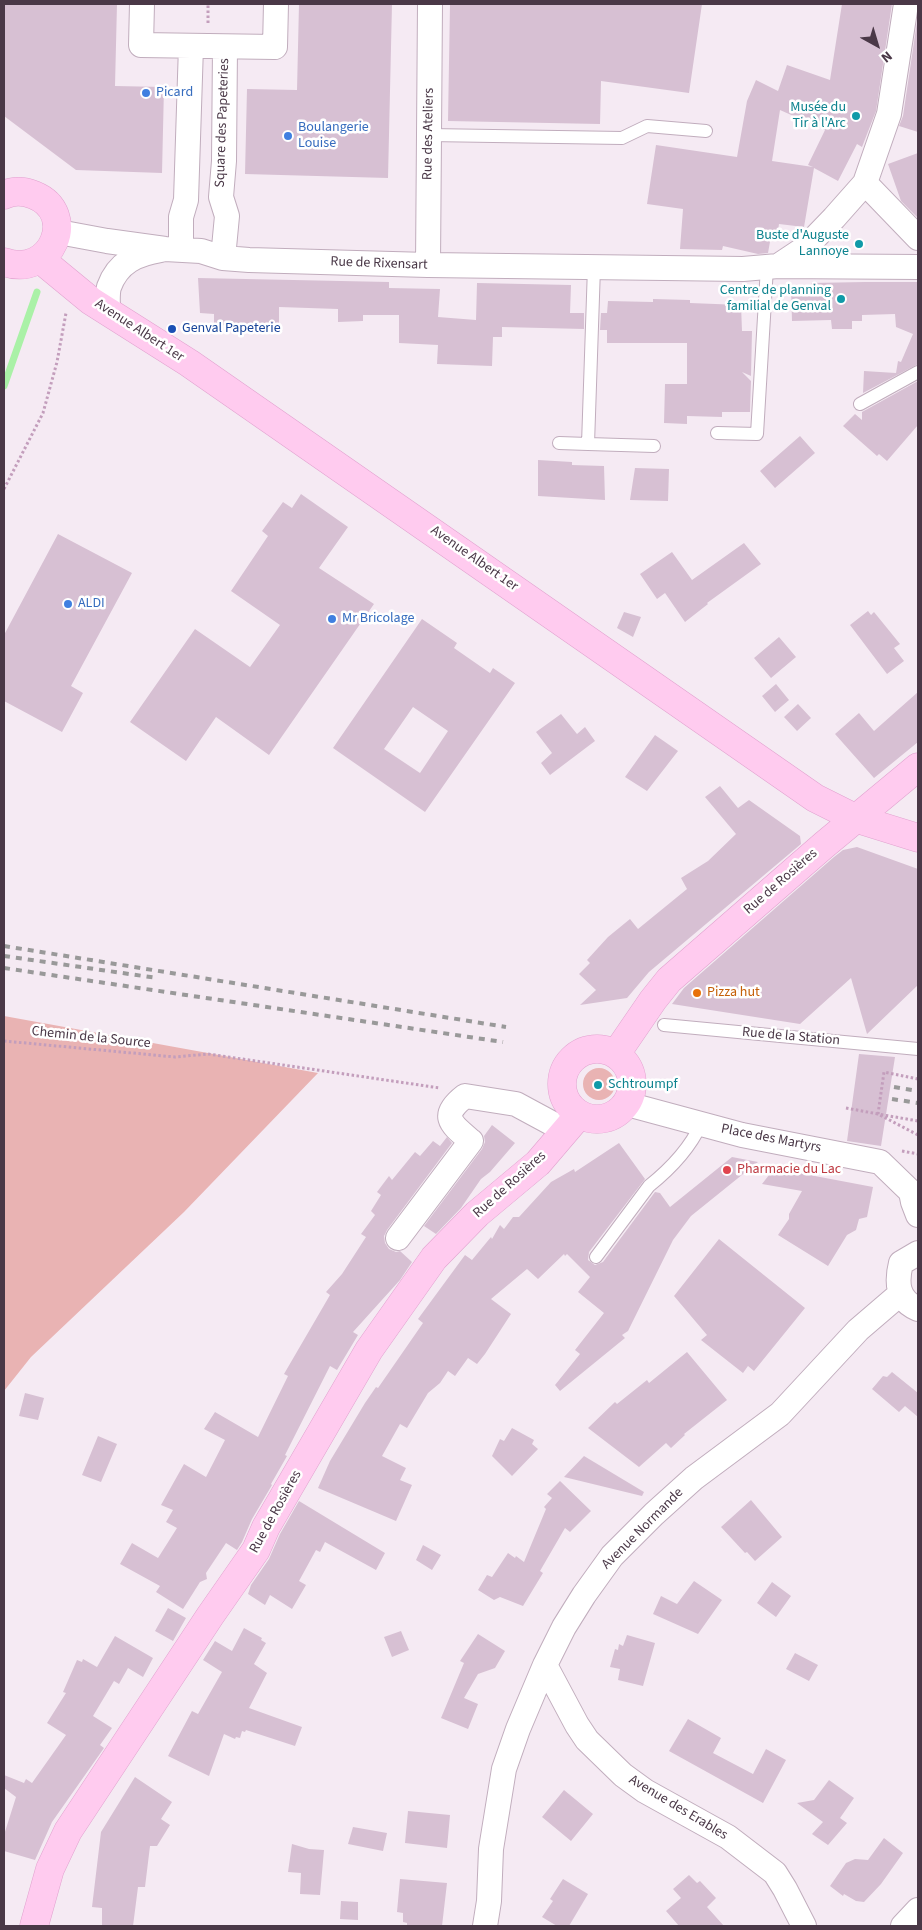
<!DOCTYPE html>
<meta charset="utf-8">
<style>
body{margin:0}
#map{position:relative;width:922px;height:1930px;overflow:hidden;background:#f5eaf3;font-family:"Source Sans 3",sans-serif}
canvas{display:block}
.frame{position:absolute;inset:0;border:5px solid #4a3847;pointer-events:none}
.north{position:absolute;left:852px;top:20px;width:50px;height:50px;-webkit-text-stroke:4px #fff;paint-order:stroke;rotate:141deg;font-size:14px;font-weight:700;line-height:20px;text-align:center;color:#4a3847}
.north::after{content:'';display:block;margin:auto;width:18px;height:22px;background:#4a3847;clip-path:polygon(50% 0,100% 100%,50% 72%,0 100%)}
</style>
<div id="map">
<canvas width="922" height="1930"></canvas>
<div class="frame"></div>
<div class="north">N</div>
</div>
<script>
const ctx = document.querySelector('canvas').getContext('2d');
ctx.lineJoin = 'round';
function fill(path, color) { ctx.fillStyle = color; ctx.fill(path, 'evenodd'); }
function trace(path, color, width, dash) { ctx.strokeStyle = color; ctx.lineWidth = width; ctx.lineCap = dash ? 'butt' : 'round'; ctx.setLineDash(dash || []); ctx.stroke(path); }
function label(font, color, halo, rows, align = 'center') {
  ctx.font = font + ' "Source Sans 3",sans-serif'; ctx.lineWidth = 5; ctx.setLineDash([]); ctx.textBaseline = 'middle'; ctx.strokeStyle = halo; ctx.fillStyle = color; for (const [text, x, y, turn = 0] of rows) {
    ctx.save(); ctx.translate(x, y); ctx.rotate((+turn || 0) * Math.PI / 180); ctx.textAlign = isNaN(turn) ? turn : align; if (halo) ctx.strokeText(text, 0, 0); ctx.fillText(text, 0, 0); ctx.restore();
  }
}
const green = new Path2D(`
 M4 1016 318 1073 184 1212 31 1357 4 1391Z
 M583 1084a16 16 0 1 1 32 0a16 16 0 1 1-32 0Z`);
const stream = new Path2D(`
 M4 386 37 292`);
const building = new Path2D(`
 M4 4H117L115 86 164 87 162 173 76 170 4 116Z
 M299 4H392L388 178 245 174 247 89 297 90Z
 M450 4H702L689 93 601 81 600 124 448 121Z
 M842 4H892L876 111 862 147 857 144 838 181 814 168 804 227 779 224 777 237 771 236 768 253 758 254 723 246 722 250 680 249 683 209 647 204 656 145 737 157 747 101 756 80 778 91 787 65 830 80ZM780 110 825 130 808 165 813 167 772 161Z
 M918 15V132L899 126 903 116Z
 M918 153V218L901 201 888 164Z
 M198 278 389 282V288L440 289 438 317 476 320 477 283 571 285 570 313H584V329L502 327V337H493L492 366 437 364 438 345 399 343V315H363V321L338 322V309L279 307V326L214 325V314L200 313Z
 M865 282H918V364L863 393 864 371 896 373 898 361 901 362 913 334 896 327 895 314 862 315V321H852V329H832L831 320 792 321 791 287H811V283Z
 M653 299 690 300V303L741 305 742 331H752L751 376 742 372 751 381 750 412H722V417L687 416V424L664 423 665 384H687V343H607V330H600L601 313H607L608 301 653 302Z
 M918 381V425L887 461 879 454 877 456 843 426 855 414 862 420V412Z
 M800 436 815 453 775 488 760 471Z
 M538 460 572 462V465L604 466 605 500 538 496Z
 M635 468 669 469 668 501 630 500Z
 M301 494 348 527 319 568 374 604 269 755 216 717 186 761 130 722 195 629 250 667 280 625 231 591 268 536 262 531 283 502 292 508Z
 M58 534 132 573 71 686 83 693 62 732 4 701V635Z
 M744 543 761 564 707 603 708 604 685 622 665 593 657 599 640 574 672 552 692 580Z
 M868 611 871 615 874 612 900 644 894 648 904 661 887 674 850 625Z
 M624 612 641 617 633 637 617 628Z
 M422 619 457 643 454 648 490 673 493 668 515 683 425 812 333 748ZM413 707 448 731 420 773 384 749Z
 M779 637 796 657 771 678 754 658Z
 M776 684 789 700 775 712 762 696Z
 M918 692V742L874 778 835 734 859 713 874 731Z
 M798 704 811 718 797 731 784 717Z
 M561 714 577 734 585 727 595 741 550 775 541 763 552 753 536 732Z
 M655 735 678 751 647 791 625 777Z
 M720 786 738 808 749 800 800 836 801 844 649 972 627 998 580 1005 596 990 579 974 590 963 587 960 608 937 630 919 638 929 687 889 681 878 708 861 736 834 705 797Z
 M857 847 918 869V985L867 1034 851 978 800 1024 672 1004 684 988 834 857 843 850Z
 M859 1054 895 1057 881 1146 847 1141Z
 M492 1125 515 1143 490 1172 481 1179 461 1208 436 1234 424 1226 482 1149 485 1142 484 1136Z
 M447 1137 452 1143 387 1230 384 1236 385 1243 389 1249 396 1252 400 1251 412 1262 400 1280 353 1332 358 1335 337 1370 330 1366 285 1455 287 1456 271 1484 272 1485 252 1519 242 1542 237 1550 226 1543 206 1573 207 1579 200 1582 183 1609 156 1592 160 1586 120 1564 132 1543 158 1558 177 1528 166 1522 173 1510 161 1505 184 1464 206 1477 225 1440 204 1429 215 1412 258 1437 288 1376 284 1374 330 1295 326 1292 342 1274 366 1237 361 1234 375 1215 371 1211 381 1195 377 1192 389 1176 392 1180 415 1152 420 1156 433 1141 440 1146Z
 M619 1143 645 1179 589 1252 588 1260 595 1265 603 1262 655 1192 660 1193 670 1207 732 1157 758 1162 691 1216 673 1240 628 1331 622 1335 625 1338 560 1391 555 1385 580 1354 575 1350 604 1313 578 1292 590 1277 567 1254 565 1256 564 1254 538 1279 527 1269 491 1299 511 1314 485 1354 477 1364 468 1358 455 1376 448 1371 440 1383 428 1393 407 1428 400 1424 382 1456 406 1468 400 1480 412 1485 396 1521 318 1488 330 1461 365 1403 376 1387 378 1388 423 1323 418 1319 465 1255 472 1260 491 1237 492 1239 500 1225 504 1229 513 1217H519L551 1182 574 1169 575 1172Z
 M776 1166 799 1170V1173L873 1187 867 1217 859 1219 856 1230 847 1235 828 1266 778 1235 789 1219V1214L802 1191 762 1184Z
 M719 1239 805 1308 754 1371 748 1366 743 1373 701 1340 707 1335 674 1296Z
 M687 1352 727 1400 684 1434 685 1435 671 1448 666 1443 639 1467 588 1428 615 1402 617 1404 647 1380 649 1383Z
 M892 1372 918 1393V1417L905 1406 899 1412 872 1389 883 1376 887 1377Z
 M25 1393 44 1398 38 1420 19 1416Z
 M512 1428 534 1440 532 1444 538 1449 512 1476 492 1456 500 1439 504 1441Z
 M98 1436 117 1444 101 1482 82 1475Z
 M584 1456 644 1492 642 1496 564 1477Z
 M560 1481 591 1511 570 1532 565 1528 540 1571 543 1573 523 1606 500 1597 494 1600 478 1590 487 1575 492 1577 508 1553 515 1558 516 1556 524 1562 546 1509 544 1507 552 1498 547 1494Z
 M751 1500 782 1537 755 1561 747 1552 745 1553 721 1527Z
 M299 1501 385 1553 376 1570 325 1542 320 1552 316 1550 299 1581 306 1585 292 1609 270 1595 265 1605 248 1594 251 1585 269 1559 280 1534Z
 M423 1545 441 1555 432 1570 416 1560Z
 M694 1581 722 1600 698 1634 653 1614 661 1596 677 1604Z
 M772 1582 791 1596 776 1617 757 1603Z
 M168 1608 186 1618 173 1641 155 1631Z
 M244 1628 262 1638 261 1640 266 1643 254 1664 267 1673 249 1708 302 1727 295 1746 246 1730 245 1732 242 1731 240 1738 236 1737 235 1739 224 1734 209 1776 168 1756 192 1711 198 1714 222 1672 203 1660 215 1641 232 1651Z
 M401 1631 409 1650 392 1657 384 1637Z
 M478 1634 505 1651 495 1668 478 1674 464 1698 478 1704 468 1729 441 1718 464 1663 460 1661Z
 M627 1635 655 1643 643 1686 618 1680 620 1669 610 1667 615 1649 618 1650 619 1644 623 1646Z
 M115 1636 153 1658 143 1677 128 1668 119 1684 114 1681 93 1716 112 1728 100 1745 104 1748 52 1822 35 1860 4 1851V1835L16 1797 4 1788V1775L24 1783 26 1779 32 1783 66 1735 47 1723 66 1693 63 1692 77 1660 82 1662 83 1659 97 1667Z
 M795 1653 818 1665 809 1681 786 1669Z
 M688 1719 721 1738 713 1753 753 1774 766 1749 786 1760 763 1803 669 1751Z
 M135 1777 172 1802 161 1819 170 1825 157 1846H150L145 1887H138L133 1926H102V1908L92 1907 101 1832Z
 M829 1780 854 1798 840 1818 847 1823 828 1845 812 1834 823 1822 797 1803 814 1800Z
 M564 1790 593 1814 571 1841 542 1817Z
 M408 1811 450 1815 447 1848 405 1843Z
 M353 1827 387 1833 383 1851 348 1844Z
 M884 1838 903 1853 881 1884 864 1902 856 1901 844 1894 843 1896 830 1886 846 1863 855 1859 868 1860Z
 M292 1844 309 1849 324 1850 320 1895 300 1894 301 1873 288 1872Z
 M689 1875 697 1883 700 1881 716 1898 707 1907 724 1926H679L666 1911 681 1898 673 1889Z
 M400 1879 447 1883 442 1926H407V1923L403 1922V1913L397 1912Z
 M563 1879 588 1894 569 1926H557L542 1917 553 1901 550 1899Z
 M341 1901 358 1902V1920L340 1919Z`);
const path = new Path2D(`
 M208 23V4
 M4 489 43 413 57 362 66 313
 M4 1041 175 1057 208 1054 440 1088
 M918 1079 884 1072 878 1114 918 1121
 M846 1108 878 1114 918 1135
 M902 1151 918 1154`);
const lane = new Path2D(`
 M429 135 622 138 647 126 706 131
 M594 267 588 444 654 446
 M860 404 918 372
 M717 433 757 434 767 267
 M559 443 588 444
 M664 1025 918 1049
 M596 1257 649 1186C669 1170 690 1148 701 1124`);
const street = new Path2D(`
 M142 4 141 45 275 47 276 4
 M865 183 918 238
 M57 229 64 233 107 241 165 249 201 251 223 258 249 260 428 265 743 269 778 266 918 267
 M181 250V217L186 200 191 46
 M223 258 227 216 221 197 224 161 225 47
 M428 265 430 4
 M778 266 805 248 834 218 865 183 889 114 906 4
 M108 311C108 304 107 294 109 287 118 262 137 254 161 250
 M627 1104 742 1135 880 1162 911 1192 913 1202 918 1215
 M398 1238 471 1141C451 1124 439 1116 465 1096L516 1104 566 1131
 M918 1253 901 1263C896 1283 897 1300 918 1309
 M545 1665 577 1725 587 1740 623 1775 645 1791 728 1837 775 1873 785 1889 804 1926
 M485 1926 489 1901 491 1849 504 1769 518 1729 545 1665 564 1627 584 1595 612 1556 654 1514 694 1478 780 1414 858 1330 900 1294
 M903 1926 918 1910`);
const secondary = new Path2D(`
 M4 195C14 190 24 191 34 195 79 213 52 279 4 262
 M40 259 91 301 189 363 815 798 857 819 918 838
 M562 1084a35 35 0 1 1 70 0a35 35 0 1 1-70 0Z
 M616 1054 653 1000 669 980 824 845 918 767
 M34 1926 50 1869 68 1831 210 1616 256 1550 266 1527 369 1350 434 1258 477 1214 538 1163 579 1115`);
const rail = new Path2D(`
 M4 946 506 1027
 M4 956 157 978
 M4 968 503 1042
 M894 1087 918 1091
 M892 1099 918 1103`);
const markers = [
 [146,93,5,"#3f7fe0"],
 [856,116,5,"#0f9aa8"],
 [288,136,5,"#3f7fe0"],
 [859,244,5,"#0f9aa8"],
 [841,299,5,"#0f9aa8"],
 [172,329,5,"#1a4fb4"],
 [68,604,5,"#3f7fe0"],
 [332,619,5,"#3f7fe0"],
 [697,993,5,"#e8710a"],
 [598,1085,5,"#0f9aa8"],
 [727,1170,5,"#e0444e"]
];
const shopNames = [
 ["Picard",156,93],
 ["Boulangerie",298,128],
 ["Louise",298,144],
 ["ALDI",78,604],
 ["Mr Bricolage",342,619]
];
const cultureNames = [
 ["Musée du",846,108],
 ["Tir à l'Arc",846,124],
 ["Buste d'Auguste",849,236],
 ["Lannoye",849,252],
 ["Centre de planning",831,291],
 ["familial de Genval",831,307],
 ["Schtroumpf",608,1085,"left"]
];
const streetNames = [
 ["Square des Papeteries",223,123,-88],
 ["Rue des Ateliers",429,134,-89],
 ["Rue de Rixensart",379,264,2],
 ["Avenue Albert 1er",139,331,33],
 ["Avenue Albert 1er",474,559,35],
 ["Rue de Rosières",781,882,-41],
 ["Rue de la Station",791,1037,5],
 ["Chemin de la Source",91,1038,6],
 ["Place des Martyrs",771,1139,11],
 ["Rue de Rosières",510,1185,-42],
 ["Rue de Rosières",276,1512,-61],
 ["Avenue Normande",643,1529,-45],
 ["Avenue des Erables",678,1808,31]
];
const transitNames = [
 ["Genval Papeterie",182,329]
];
const foodNames = [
 ["Pizza hut",707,993]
];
const healthNames = [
 ["Pharmacie du Lac",737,1170]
];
fill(green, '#e9b3b3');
trace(stream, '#aaf1a7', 7);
fill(building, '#d7c0d3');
trace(lane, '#c1adbd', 14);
trace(street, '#c1adbd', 26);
trace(secondary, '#e1a2cf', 29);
trace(path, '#c39ebc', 3, [2.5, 2.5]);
trace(lane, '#fff', 12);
trace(street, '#fff', 24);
trace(secondary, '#ffcbef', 28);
trace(rail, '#999', 4, [6, 6]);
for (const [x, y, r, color] of markers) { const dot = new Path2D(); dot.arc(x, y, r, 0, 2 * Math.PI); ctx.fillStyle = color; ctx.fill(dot); trace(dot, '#fff', 2); }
label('14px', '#366cbe', '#fff', shopNames, 'left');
label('14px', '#0d838f', '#fff', cultureNames, 'right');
label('14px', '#4a3847', '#fff', streetNames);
label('14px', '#164399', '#fff', transitNames, 'left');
label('14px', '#c56008', '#fff', foodNames, 'left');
label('14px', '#be3a42', '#fff', healthNames, 'left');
</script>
